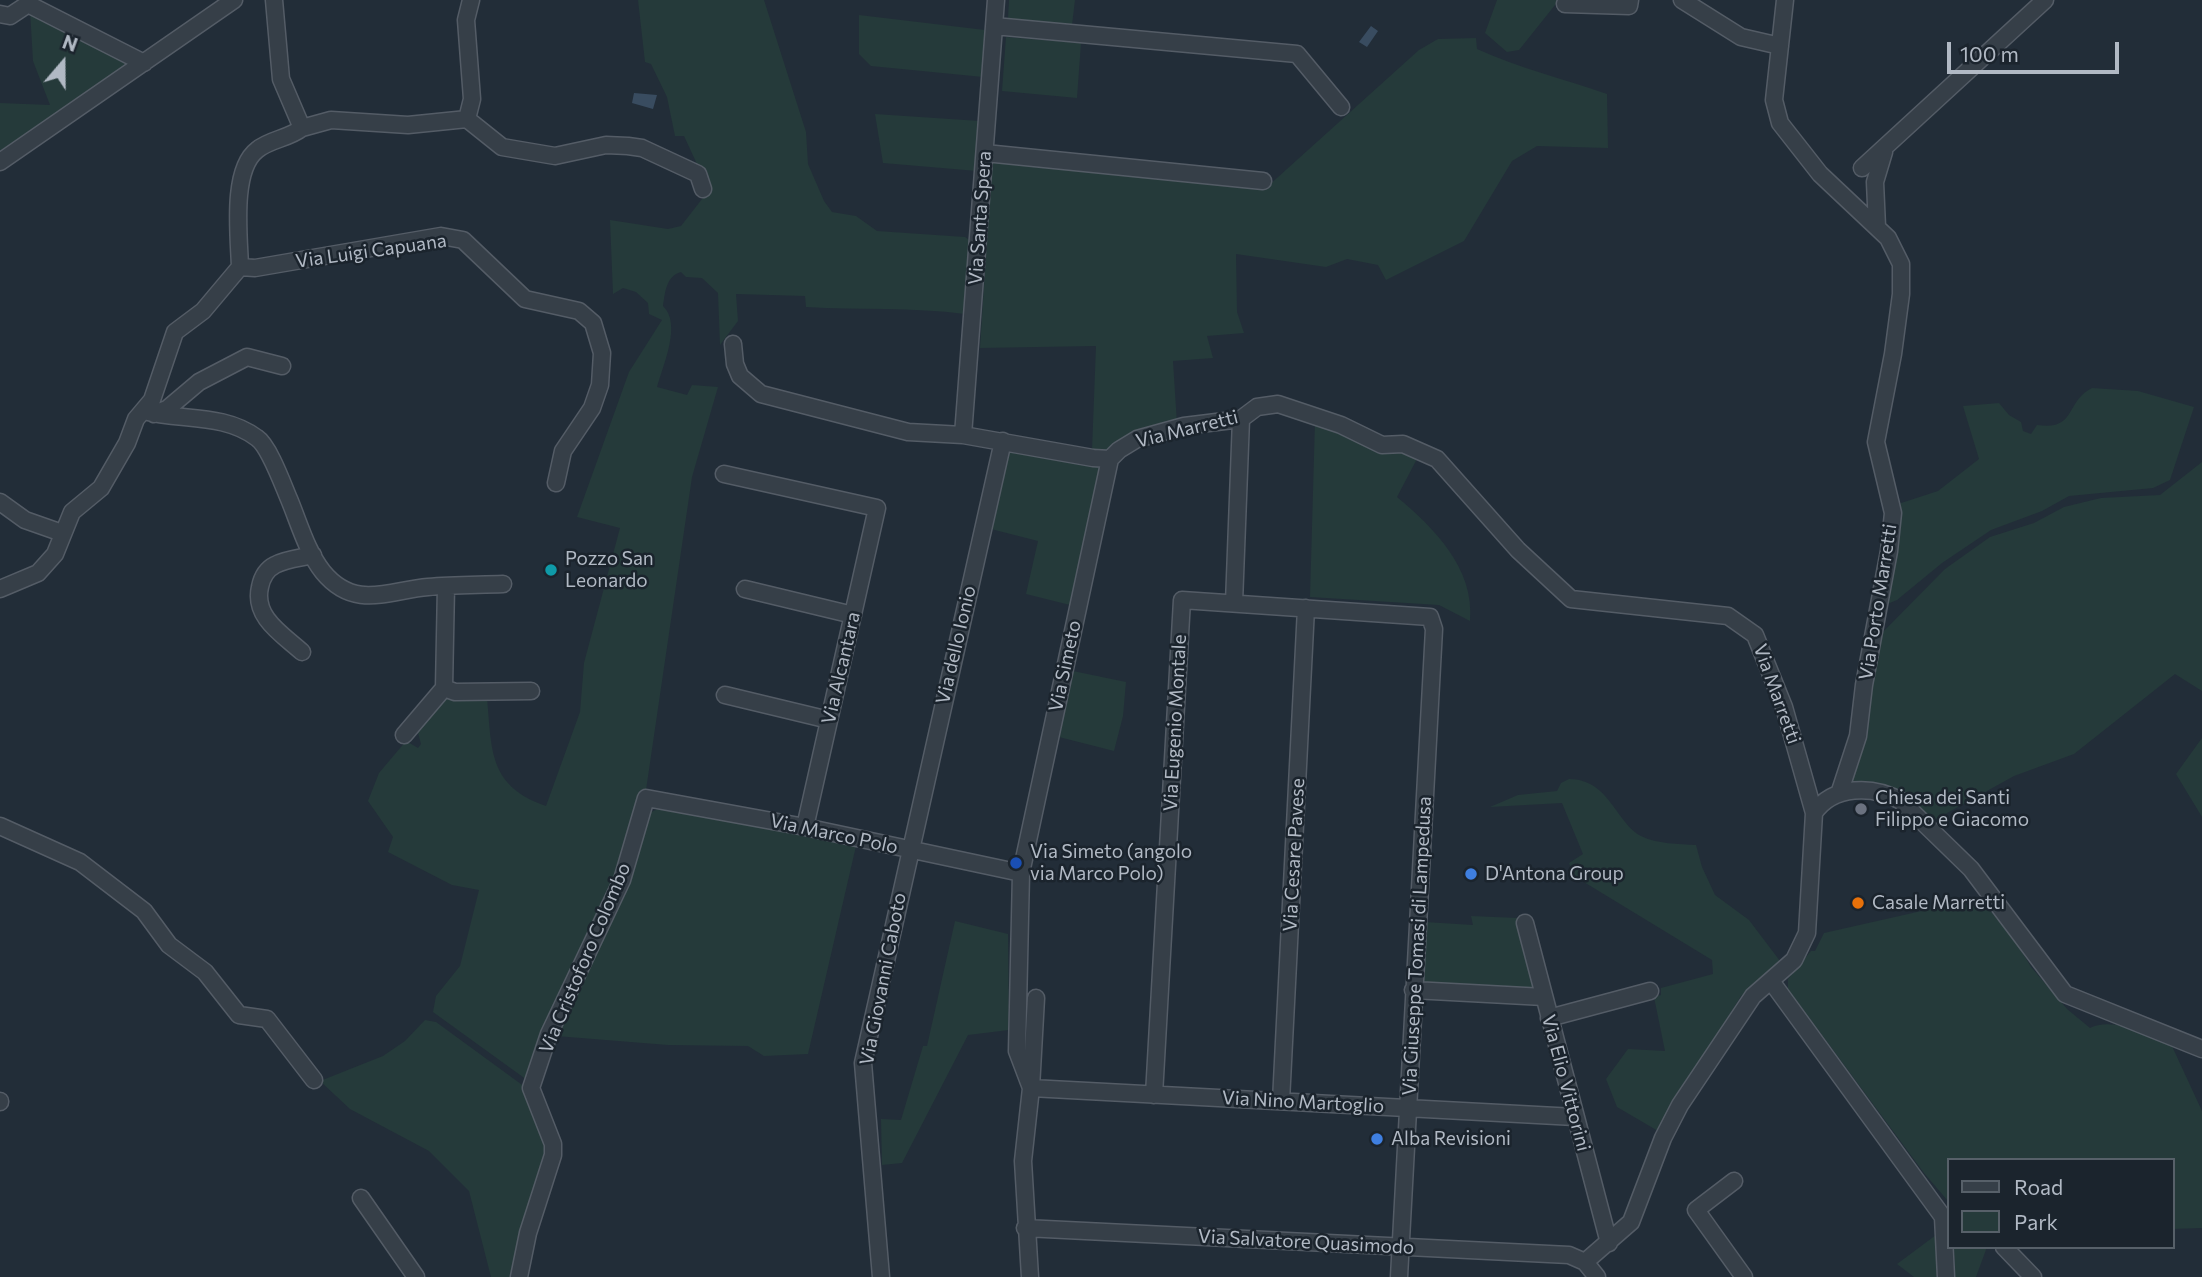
<!DOCTYPE html>
<style>
body{margin:0}
#map{position:relative;width:2202px;height:1277px;overflow:hidden;background:#222d38;font-family:Commissioner,sans-serif}
canvas{display:block}
.legend{position:absolute;left:1947px;top:1158px;width:228px;height:91px;box-sizing:border-box;background:#1b242d;border:2px solid #576069;margin:0;padding:9px 12px;list-style:none;font-size:21px;color:#b1b9c4}
.legend li{display:flex;align-items:center;gap:14px;height:35px}
.legend b{width:35px;border:2px solid #576069}
.north{position:absolute;left:28px;top:28px;width:70px;height:70px;-webkit-text-stroke:5px #1b242d;paint-order:stroke;rotate:20deg;font-size:19px;font-weight:700;line-height:28px;text-align:center;color:#b1b9c4}
.north::after{content:'';display:block;margin:auto;width:24px;height:32px;background:#b1b9c4;clip-path:polygon(50% 0,100% 100%,50% 72%,0 100%)}
.scale{position:absolute;left:1947px;top:42px;width:172px;height:32px;box-sizing:border-box;border:4px solid #b1b9c4;border-top:0;padding-left:9px;font-size:21px;line-height:24px;white-space:nowrap;color:#b1b9c4;-webkit-text-stroke:5px #1b242d;paint-order:stroke}
</style>
<div id="map">
<canvas width="2202" height="1277"></canvas>
<ul class="legend">
<li><b style="height:9px;background:#363f48"></b>Road</li>
<li><b style="height:19px;background:#253a3a"></b>Park</li>
</ul>
<div class="north">N</div>
<div class="scale">100 m</div>
</div>
<script>
const ctx = document.querySelector('canvas').getContext('2d');
ctx.lineJoin = 'round';
function fill(path, color) { ctx.fillStyle = color; ctx.fill(path, 'evenodd'); }
function trace(path, color, width, dash) { ctx.strokeStyle = color; ctx.lineWidth = width; ctx.lineCap = dash ? 'butt' : 'round'; ctx.setLineDash(dash || []); ctx.stroke(path); }
function label(font, color, halo, rows, align = 'center') {
  ctx.font = font + ' Commissioner,sans-serif'; ctx.lineWidth = 5; ctx.setLineDash([]); ctx.textBaseline = 'middle'; ctx.strokeStyle = halo; ctx.fillStyle = color; for (const [text, x, y, turn = 0] of rows) {
    ctx.save(); ctx.translate(x, y); ctx.rotate((+turn || 0) * Math.PI / 180); ctx.textAlign = isNaN(turn) ? turn : align; if (halo) ctx.strokeText(text, 0, 0); ctx.fillText(text, 0, 0); ctx.restore();
  }
}
const green = new Path2D(`
 M638 0H764L806 132 808 164 824 201 832 212 856 216 877 231 965 237 972 242 965 314C912 307 859 310 806 307L805 296 736 294 738 321 720 345 718 293 702 278 686 277 681 272C666 276 665 293 663 306 682 324 663 365 657 387L687 395 692 385 718 387 692 477 646 790H642L616 881 527 1080 433 1012 436 996 460 966 479 890 452 885 388 852 393 837 368 801 379 773 406 741 418 748 421 744 417 729C446 694 441 695 487 698 492 750 488 786 546 806L580 712 584 663 620 528 577 517 629 372 662 320 649 314 648 303 636 292 623 288 613 294 610 220 668 229 681 226 709 190 684 136H675L667 97 651 64 645 62Z
 M1009 0H1075L1072 25 1008 19Z
 M1497 0H1559L1519 50 1507 52 1485 33Z
 M30 10 126 61V66L0 151V103L50 105 33 61Z
 M859 15 985 30 983 77 871 66 859 54Z
 M1006 37 1081 43 1077 98 1002 91Z
 M1476 38 1477 49C1519 68 1564 79 1607 94L1608 148 1537 146 1512 161 1464 241 1386 280 1378 265 1347 259 1326 267 1236 254 1237 312 1244 333 1207 336 1213 358 1173 361 1177 424 1134 436 1104 452 1092 450 1096 346 980 348 992 164 998 159 1267 187 1419 50 1438 39Z
 M875 114 980 121 977 171 883 163Z
 M2092 388 2138 391 2194 407 2170 480 2153 488 2069 496 2042 511 1991 530 1942 563 1897 600 1885 605 1895 505 1938 491 1979 459 1963 406 1999 403 2009 415 2021 422 2023 431 2031 434 2037 425C2077 431 2065 401 2092 388Z
 M1315 421 1359 440 1380 454 1403 451 1419 455 1397 497C1433 527 1475 568 1470 621L1439 605 1310 597Z
 M1010 448 1100 467 1070 605 1026 594 1038 541 991 529Z
 M2202 462V691L2175 674 2074 754 2014 776 1929 823 1900 794 1846 779 1877 638 1945 569 1990 537 2034 523 2064 507 2101 498 2160 495Z
 M1073 671 1126 682 1123 716 1114 751 1059 737Z
 M2202 738V817L2176 774Z
 M1569 779C1609 779 1616 823 1641 836 1657 844 1679 844 1696 845L1702 867 1715 895 1749 920 1780 961 1741 996 1658 1131 1617 1107 1606 1079 1628 1049 1665 1051 1654 997 1661 995V988L1713 974 1712 960 1574 876 1569 863 1583 854 1562 803 1490 807 1518 795 1557 791 1561 783Z
 M662 807 856 846 808 1054 764 1056 748 1046 668 1045 556 1036 649 813Z
 M1957 903 1988 908 2014 939 2031 967 2067 1009 2090 1028C2112 1016 2149 1035 2171 1044L2202 1111V1228L2172 1229V1160H1948V1201L1924 1173 1788 989V979L1811 951H1815L1824 933Z
 M1471 916 1518 918 1536 989 1425 984 1422 981 1425 922 1473 925Z
 M955 921 1008 934 1009 1030 968 1035 902 1163 882 1165 881 1119 901 1120 923 1046H927Z
 M425 1020 436 1022 525 1087 545 1135 546 1159 511 1277H491L469 1191 429 1151 350 1109 320 1081 383 1056 405 1041Z
 M1936 1235 1938 1277H1914L1897 1264Z
 M1954 1247H1987L1976 1277H1955Z`);
const water = new Path2D(`
 M1371 26 1378 31 1367 47 1359 42Z
 M634 93 657 95 653 109 632 103Z`);
const minor = new Path2D(`
 M274 0 281 79 302 128 331 120 408 125 467 119 502 147 555 156 606 145 628 146 642 148 698 174 703 189
 M1682 0 1741 37 1780 46
 M1785 0 1774 100 1780 123 1820 174 1888 238 1901 264V294L1893 354 1876 442 1893 513 1889 551 1864 685 1858 736 1840 791
 M1565 4 1629 6 1630 0
 M0 14 10 16 28 4 144 63
 M994 26 1297 54 1341 107
 M467 119 472 99 466 20 471 0
 M985 153 1263 181
 M0 162 234 0
 M1862 168 2045 0
 M1877 227 1875 182 1884 152
 M240 267 255 268 441 236 463 240 525 299 579 311 593 323 602 353 600 385 592 408 563 451 556 483
 M733 344 735 364 740 376 761 394 908 432 963 435 1093 458 1110 459 1119 450 1137 439 1184 426 1241 419 1257 407 1278 404 1341 425 1382 445 1403 444 1437 459 1518 550 1571 599 1728 616 1755 635 1784 707 1814 813 1807 933 1794 960 1753 996 1680 1105 1663 1138 1631 1222 1585 1262
 M144 411C181 421 224 413 257 438 269 446 283 485 289 499 299 523 307 552 323 572 355 611 390 590 428 587 452 585 478 585 503 584
 M154 414 167 409 199 382 247 357 282 366
 M963 435 996 0
 M724 474 877 508 805 827
 M0 502 25 520 62 533
 M0 589 38 573 55 554 72 512 101 488 127 443 136 419 152 400 175 332 203 311 240 267C239 236 231 170 257 150 270 139 288 139 302 128
 M745 589 853 615
 M1234 603 1241 419
 M302 652C282 634 253 617 260 587 262 577 267 569 275 565 286 559 301 558 313 555
 M444 688 455 692 531 691
 M725 695 829 720
 M404 735 444 688 446 586
 M1814 813C1833 785 1873 785 1901 801L1971 869 2065 994 2202 1049
 M0 826 80 862 144 911 169 945 205 972 239 1015 267 1019 314 1080
 M1525 923 1609 1243
 M1771 981 1943 1217 1946 1277
 M1413 990 1544 997
 M1036 998 1031 1088 1575 1117
 M1549 1018 1650 991
 M1154 1095 1182 600 1430 617 1434 629 1399 1277
 M0 1101V1102
 M1281 1101 1306 608
 M1734 1181 1696 1210 1744 1277
 M361 1198 416 1277
 M1025 1228 1569 1255 1585 1262 1597 1277
 M2004 1247 2033 1277
 M519 1277 528 1233 553 1155V1144L531 1088 549 1034 622 880 646 798 805 827 1021 873
 M881 1277 863 1063 1003 441
 M1030 1277 1023 1161 1031 1088 1017 1051 1021 873 1110 459`);
const markers = [
 [551,570,7,"#0f9aa8"],
 [1861,809,7,"#6b7280"],
 [1016,863,7,"#1a4fb4"],
 [1471,874,7,"#3f7fe0"],
 [1858,903,7,"#e8710a"],
 [1377,1139,7,"#3f7fe0"]
];
const streetNames = [
 ["Via Santa Spera",980,218,-86],
 ["Via Luigi Capuana",371,251,-8],
 ["Via Marretti",1187,429,-14],
 ["Via Porto Marretti",1878,602,-81],
 ["Via dello Ionio",956,645,-77],
 ["Via Simeto",1065,666,-78],
 ["Via Alcantara",841,668,-77],
 ["Via Marretti",1777,694,70],
 ["Via Eugenio Montale",1175,723,-87],
 ["Via Marco Polo",834,834,12],
 ["Via Cesare Pavese",1294,855,-87],
 ["Via Giuseppe Tomasi di Lampedusa",1417,946,-87],
 ["Via Cristoforo Colombo",585,958,-67],
 ["Via Giovanni Caboto",883,979,-79],
 ["Via Elio Vittorini",1566,1083,75],
 ["Via Nino Martoglio",1303,1102,3],
 ["Via Salvatore Quasimodo",1306,1242,3]
];
const poiNames = [
 ["Pozzo San",565,559],
 ["Leonardo",565,581],
 ["Chiesa dei Santi",1875,798],
 ["Filippo e Giacomo",1875,820],
 ["Via Simeto (angolo",1030,852],
 ["via Marco Polo)",1030,874],
 ["D'Antona Group",1485,874],
 ["Casale Marretti",1872,903],
 ["Alba Revisioni",1391,1139]
];
fill(green, '#253a3a');
fill(water, '#394c60');
trace(minor, '#545c66', 19);
trace(minor, '#363f48', 16);
for (const [x, y, r, color] of markers) { const dot = new Path2D(); dot.arc(x, y, r, 0, 2 * Math.PI); ctx.fillStyle = color; ctx.fill(dot); trace(dot, '#1b242d', 2.5); }
label('19px', '#b1b9c4', '#1b242d', streetNames);
label('19px', '#b1b9c4', '#1b242d', poiNames, 'left');
</script>
